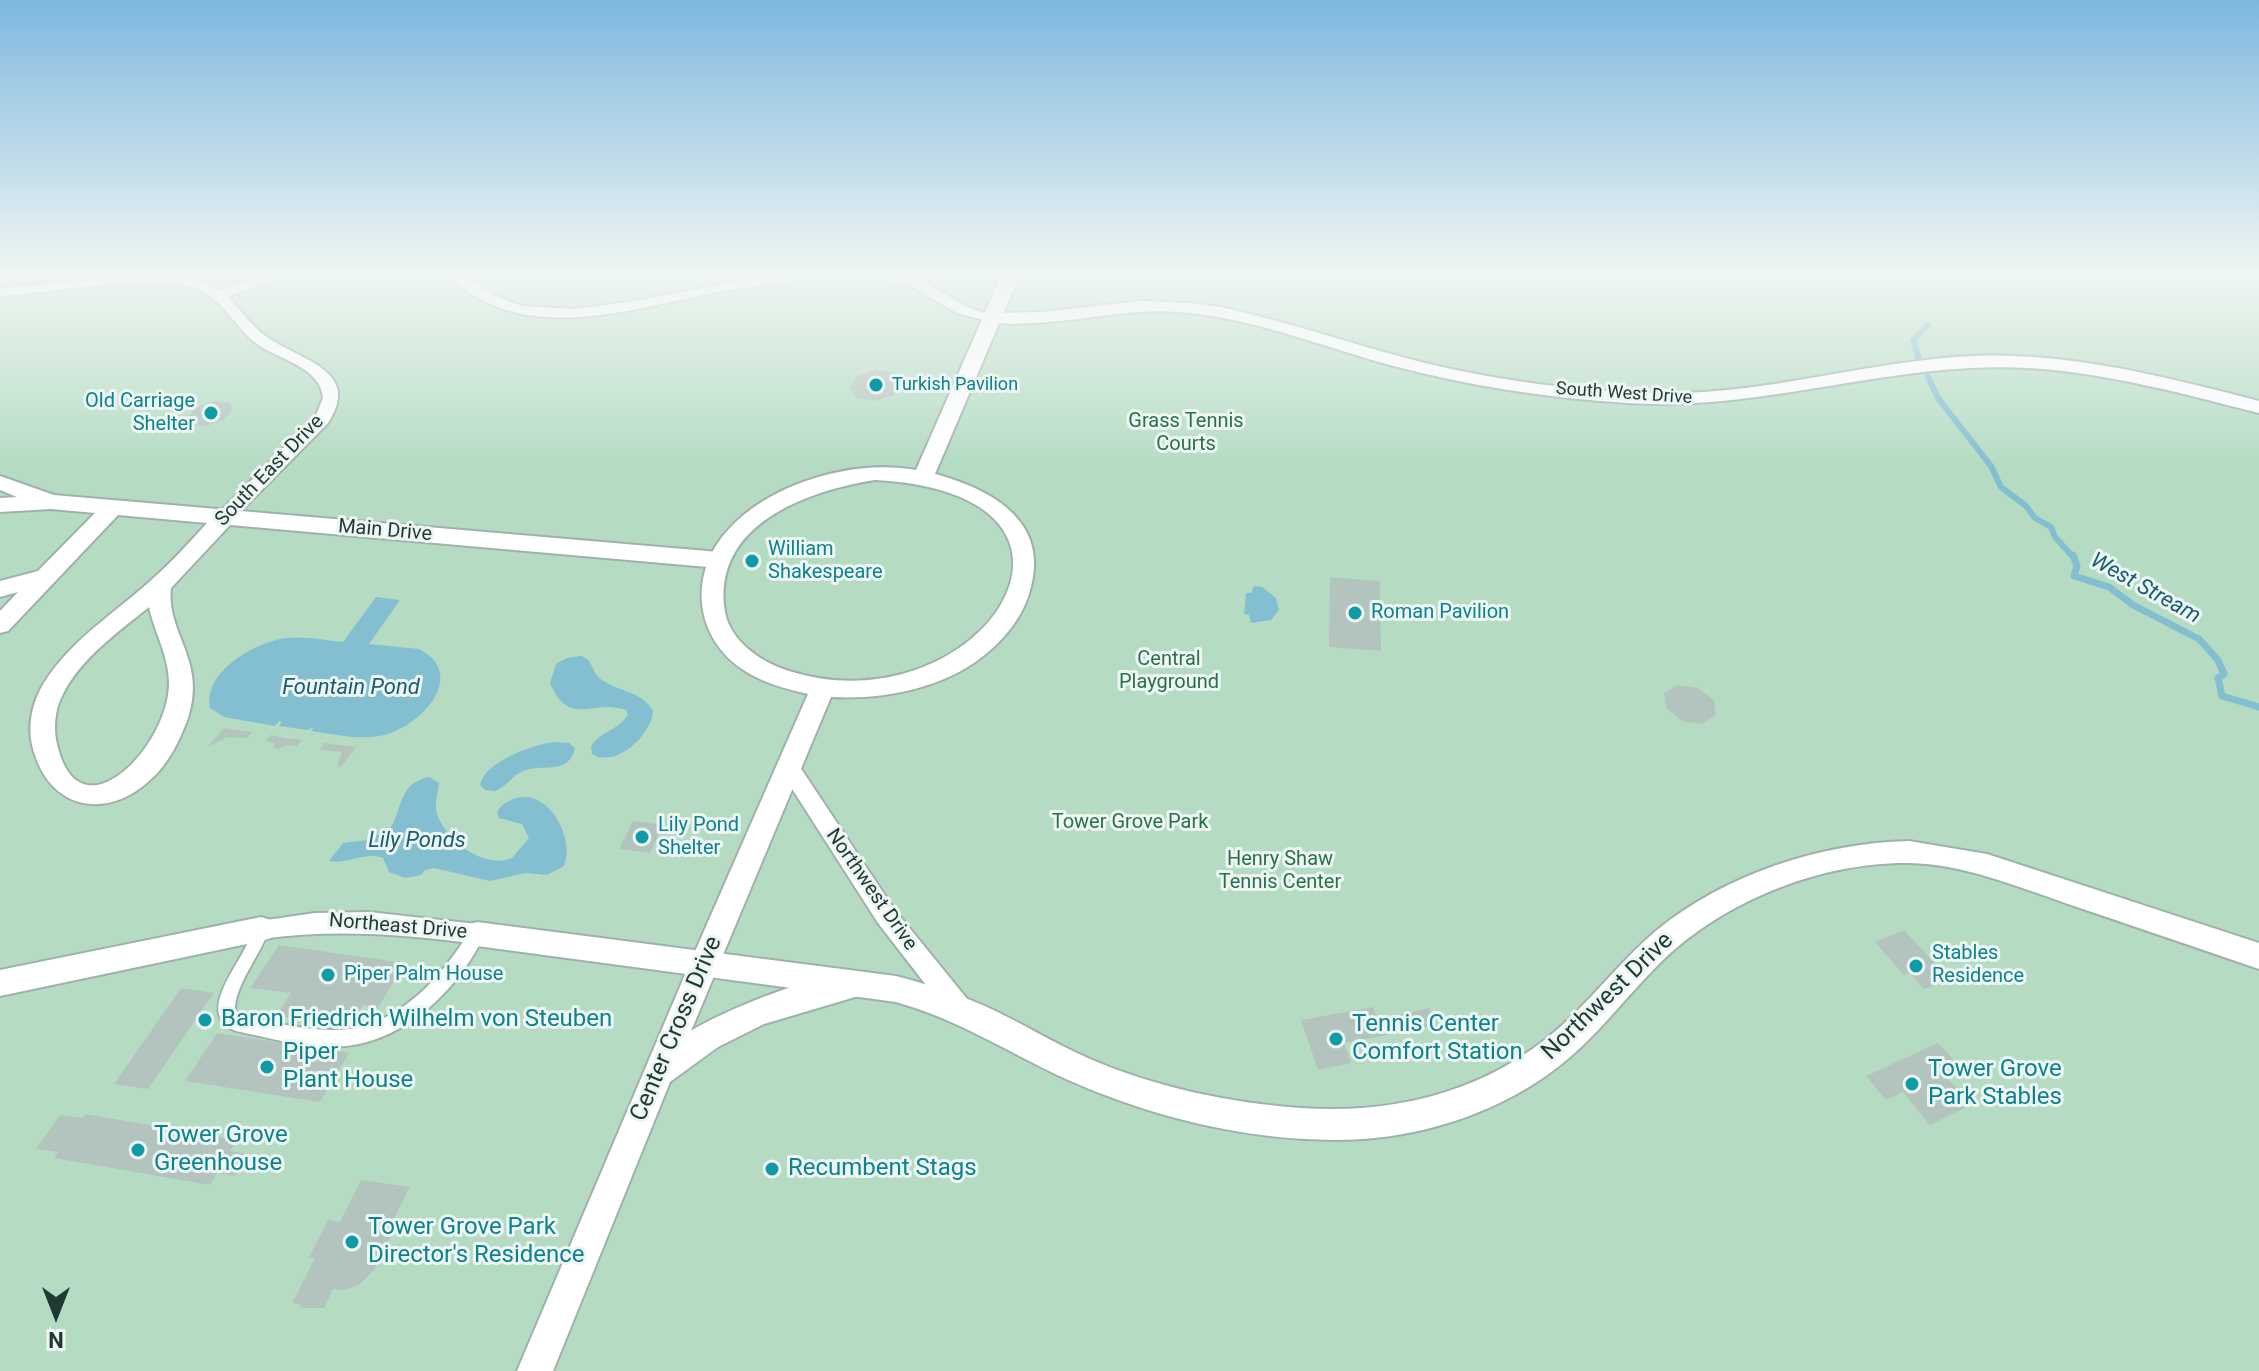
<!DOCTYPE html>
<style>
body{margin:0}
#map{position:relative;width:2259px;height:1371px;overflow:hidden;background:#ddeae5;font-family:Roboto,sans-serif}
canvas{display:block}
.north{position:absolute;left:16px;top:1275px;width:80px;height:80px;-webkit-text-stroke:6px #eef6f3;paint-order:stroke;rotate:180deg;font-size:22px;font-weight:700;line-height:32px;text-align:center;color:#1f3935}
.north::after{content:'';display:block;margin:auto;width:28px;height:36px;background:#1f3935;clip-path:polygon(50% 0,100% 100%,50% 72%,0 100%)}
</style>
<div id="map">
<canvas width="2259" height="1371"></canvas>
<div class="north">N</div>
</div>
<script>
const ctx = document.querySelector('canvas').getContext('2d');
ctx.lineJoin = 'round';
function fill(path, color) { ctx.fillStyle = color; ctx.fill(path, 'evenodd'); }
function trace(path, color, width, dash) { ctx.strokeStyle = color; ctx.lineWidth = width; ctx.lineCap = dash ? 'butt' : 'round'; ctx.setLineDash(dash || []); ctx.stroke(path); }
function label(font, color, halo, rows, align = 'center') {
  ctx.font = font + ' Roboto,sans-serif'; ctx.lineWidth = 6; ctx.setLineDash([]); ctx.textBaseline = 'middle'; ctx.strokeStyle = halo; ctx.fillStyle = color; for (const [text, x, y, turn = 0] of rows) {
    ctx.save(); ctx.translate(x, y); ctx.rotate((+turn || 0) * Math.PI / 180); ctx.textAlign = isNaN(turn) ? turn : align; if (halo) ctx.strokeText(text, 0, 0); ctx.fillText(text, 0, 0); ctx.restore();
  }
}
const green = new Path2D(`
 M0 274H2259V1371H0Z`);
const water = new Path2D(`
 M1254 586 1262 587 1276 598 1279 610 1271 620 1251 623 1249 615 1244 614 1246 593H1251Z
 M376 597 400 600 369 644 419 649C470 675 419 729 380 736 357 740 334 734 311 731L314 727 307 730 279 726 282 722 279 721 275 726 224 717 210 708C203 671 256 642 286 638 305 636 325 640 343 642Z
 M581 656C594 660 591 673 602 680 619 692 642 691 653 711 652 734 616 769 592 754L591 747C599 731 619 731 628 714L626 710C593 698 570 729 550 683L556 664 567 658Z
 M554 742 569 743 575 748C569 777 539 762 521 772 511 777 506 787 495 791L485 790 480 785C484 762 532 745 554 742Z
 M429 777 439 783C438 793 434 804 437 814 446 840 484 870 512 858L529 838 522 824 499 818 497 813C500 806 503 804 511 800 547 784 576 838 564 866L547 875 525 873 490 881 434 868 425 870 421 875 405 878 389 872 383 858C364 851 348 865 329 861L343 843 368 840 390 829C403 809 398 783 429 777Z`);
const streamFar1 = new Path2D(`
 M1919 359 1913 340 1928 325
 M1928 377 1938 398 1991 466 2001 487 2026 506 2035 518 2051 527 2055 537 2073 557`);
const stream = new Path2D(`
 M2073 555 2077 566 2074 576 2109 587 2133 605 2199 639 2218 660 2224 674 2218 678 2222 696 2259 707`);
const building = new Path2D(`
 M876 370 894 373 902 383 894 395 876 401 857 398 849 388 857 376Z
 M215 401 230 403 233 410 223 420 206 426 192 424 188 416 198 407Z
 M1330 577 1380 581 1381 651 1329 647Z
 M1678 685 1698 688 1714 700 1716 715 1702 724 1682 721 1666 708 1664 693Z
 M224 728 252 732 247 738 227 737 208 747Z
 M270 735 286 738 302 740 297 746 287 745 278 749 273 748 275 743 266 741Z
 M324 743 356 747 341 767 337 766 342 752 320 750Z
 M633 821 663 825 650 853 619 849Z
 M1904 930 1949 979 1924 989 1910 973 1904 975 1875 942Z
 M279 945 341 954 404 963 378 1008 363 1005 350 1027 276 1016 291 993 250 988Z
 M181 988 214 993 148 1089 114 1084Z
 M1373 1007 1378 1020 1429 1008 1436 1026 1344 1043 1351 1063 1318 1070 1301 1020Z
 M217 1033 349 1053 320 1102 185 1081Z
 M1938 1043 1960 1067 1944 1074 1971 1105 1930 1125 1903 1092 1886 1100 1866 1076Z
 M85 1114 238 1140 230 1151 248 1154 235 1176 217 1173 210 1185 54 1158 58 1152 36 1149 60 1115 82 1118Z
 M361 1180 410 1187 390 1227H395L374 1270 360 1284 345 1290 333 1289 324 1308H302L299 1304 292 1303 315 1258 309 1257 328 1220 340 1222Z`);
const service = new Path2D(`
 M261 922 267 924 269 929C261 955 234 985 235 1011L240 1016C270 1021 301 1030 332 1030 395 1031 441 979 471 929L477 927 483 929 485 934C459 988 408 1039 346 1046 310 1050 271 1038 236 1031 199 1017 230 976 242 954 248 944 251 934 255 924Z`);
const pedestrian = new Path2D(`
 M268 274H290L228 297C241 310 251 326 267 337 299 360 363 370 328 423L231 521H219L216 517 219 513 316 415 323 398C321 370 286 361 265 349 239 335 228 305 202 291 163 270 47 294 0 296V288L166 275 195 279 220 290Z
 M448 274H465L495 296 522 306 574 309 629 302 771 275 843 274 836 278C793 280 751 286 709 294 624 311 517 346 448 274Z
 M858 274H893L920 279 967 307 999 318 992 322 957 313 911 286 865 278Z
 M789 759 796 761 894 909 968 1000 971 1008 968 1016 959 1019 950 1016 878 923 782 773 778 767 782 761Z
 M369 912 477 924 485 927 489 934 485 941 477 944C404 934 334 929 261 939L253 936 249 929 253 922 315 913Z`);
const minor = new Path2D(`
 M1141 301 1191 303 1221 307C1290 322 1357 346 1425 363 1501 381 1582 392 1660 393 1766 395 1867 361 1972 356 2069 352 2166 377 2259 401V413C2165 389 2069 362 1971 368 1855 374 1744 411 1628 403 1548 398 1468 386 1390 365 1324 347 1258 320 1189 313 1171 311 1154 311 1137 312 1109 314 999 333 983 318L992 313 1042 312Z
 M0 476 54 495 719 552 727 555 730 560 727 565 719 568 230 525 171 588C166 634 207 660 188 718 180 740 168 765 150 780 109 819 53 811 35 755 27 733 30 710 40 690 65 644 110 617 148 583 169 565 188 544 207 523L118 515 8 631 0 633V611L18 592 0 597V581L38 571 95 513 51 509 0 512V498L17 497 0 490ZM149 607C155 634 169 656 169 684 168 747 81 837 58 748 53 731 54 710 63 694 81 658 118 632 149 607Z
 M1909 841 1987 854 2259 943V969C2195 947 2131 925 2068 904 2016 886 1963 864 1909 863 1822 862 1726 900 1663 960 1627 995 1598 1036 1558 1067 1504 1109 1433 1134 1364 1139 1264 1145 1157 1120 1066 1079 1005 1051 962 1021 896 1002L477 946 467 943 463 934 467 925 477 922 896 976C927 984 958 994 987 1007 1022 1023 1055 1044 1090 1059 1155 1087 1230 1103 1301 1108 1402 1115 1499 1088 1572 1016 1601 988 1626 956 1657 930 1726 874 1821 843 1909 841Z
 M261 917 271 920 275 929 271 938 261 941 0 996V970Z`);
const tertiary = new Path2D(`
 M1002 274H1020L935 474C995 490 1052 524 1029 594 1021 619 1003 641 982 657 941 689 882 700 831 697L691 1031C721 1011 840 962 872 974L876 983 872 992 764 1024 718 1047 670 1082 553 1371H517L690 963 808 694C786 689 764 683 745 671 693 638 688 572 729 529 772 482 855 459 916 470ZM875 480C1137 494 980 731 789 671 762 663 730 641 725 612 711 525 806 491 875 480Z`);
const markers = [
 [876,385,8,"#0f9aa8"],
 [211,413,8,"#0f9aa8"],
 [752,561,8,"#0f9aa8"],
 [1355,613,8,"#0f9aa8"],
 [642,837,8,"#0f9aa8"],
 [1916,966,8,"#0f9aa8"],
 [328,975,8,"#0f9aa8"],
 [205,1020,8,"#0f9aa8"],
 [1336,1039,8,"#0f9aa8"],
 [267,1067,8,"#0f9aa8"],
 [1912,1084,8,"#0f9aa8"],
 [138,1150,8,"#0f9aa8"],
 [772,1169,8,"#0f9aa8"],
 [352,1242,8,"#0f9aa8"]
];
const farCulturenames = [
 ["Turkish Pavilion",892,385]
];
const farStreetnames = [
 ["South West Drive",1624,394,4]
];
const cultureNames = [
 ["Old Carriage",195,402,"right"],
 ["Shelter",195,425,"right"],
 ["William",768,550],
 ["Shakespeare",768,573],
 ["Roman Pavilion",1371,613],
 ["Lily Pond",658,826],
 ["Shelter",658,849],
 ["Stables",1932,954],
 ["Residence",1932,977],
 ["Piper Palm House",344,975]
];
const parkNames = [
 ["Grass Tennis",1186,422],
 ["Courts",1186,445],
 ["Central",1169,660],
 ["Playground",1169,683],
 ["Tower Grove Park",1130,823],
 ["Henry Shaw",1280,860],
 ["Tennis Center",1280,883]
];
const streetNames = [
 ["South East Drive",270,471,-46],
 ["Main Drive",385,531,5],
 ["Northwest Drive",871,890,55],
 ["Northeast Drive",398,927,5]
];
const waterNames = [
 ["West Stream",2145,589,29],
 ["Fountain Pond",351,688],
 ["Lily Ponds",417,841]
];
const nearStreetnames = [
 ["Northwest Drive",1608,997,-44],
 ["Center Cross Drive",677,1029,-67]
];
const nearCulturenames = [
 ["Baron Friedrich Wilhelm von Steuben",221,1020],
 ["Tennis Center",1352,1025],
 ["Comfort Station",1352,1053],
 ["Piper",283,1053],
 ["Plant House",283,1081],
 ["Tower Grove",1928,1070],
 ["Park Stables",1928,1098],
 ["Tower Grove",154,1136],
 ["Greenhouse",154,1164],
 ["Recumbent Stags",788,1169],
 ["Tower Grove Park",368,1228],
 ["Director's Residence",368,1256]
];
fill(green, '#b5dcc3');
fill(water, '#83bed1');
trace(streamFar1, '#83bed1', 6);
trace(stream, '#83bed1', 7);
fill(building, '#b3c4bf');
trace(service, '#a0b1ad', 4);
trace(pedestrian, '#a0b1ad', 4);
trace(minor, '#a0b1ad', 4);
trace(tertiary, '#a0b1ad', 4);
fill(service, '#fff');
fill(pedestrian, '#fff');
fill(minor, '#fff');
fill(tertiary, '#fff');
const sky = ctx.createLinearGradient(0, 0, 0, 466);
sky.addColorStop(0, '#7fb8df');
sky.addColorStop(0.59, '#f0f6f3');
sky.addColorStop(1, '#f0f6f300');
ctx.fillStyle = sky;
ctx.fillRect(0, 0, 2259, 466);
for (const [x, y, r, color] of markers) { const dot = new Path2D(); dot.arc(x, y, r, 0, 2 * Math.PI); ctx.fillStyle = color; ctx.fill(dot); trace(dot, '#eef6f3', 3); }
label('18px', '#0d838f', '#eef6f3', farCulturenames, 'left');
label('18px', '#1f3935', '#eef6f3', farStreetnames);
label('20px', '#0d838f', '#eef6f3', cultureNames, 'left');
label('20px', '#29714b', '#eef6f3', parkNames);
label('20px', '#1f3935', '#eef6f3', streetNames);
label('italic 22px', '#195d75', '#eef6f3', waterNames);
label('24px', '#1f3935', '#eef6f3', nearStreetnames);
label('24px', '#0d838f', '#eef6f3', nearCulturenames, 'left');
</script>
